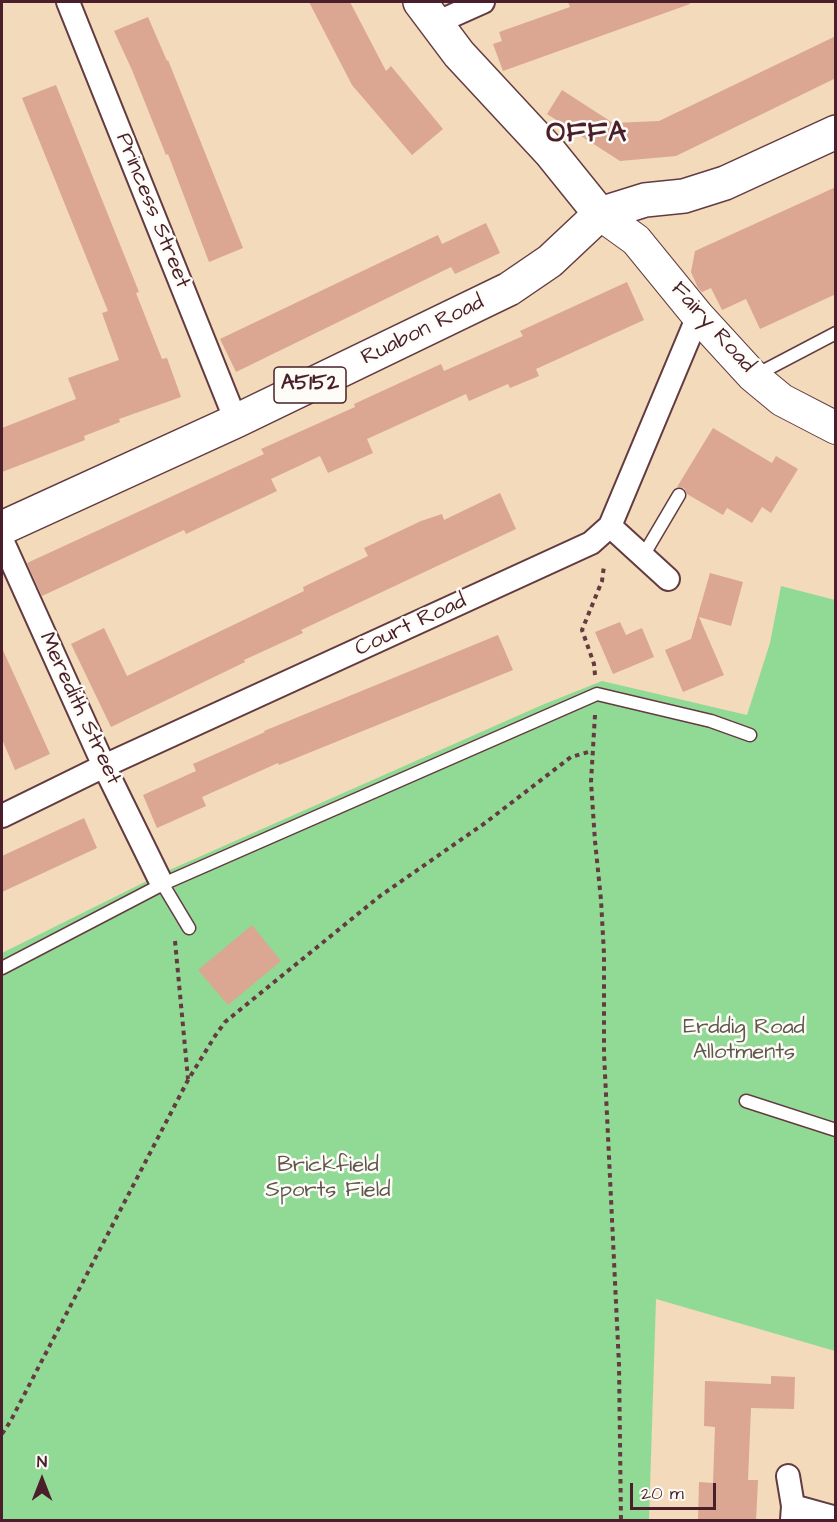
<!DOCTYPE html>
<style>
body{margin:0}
#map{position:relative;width:837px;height:1522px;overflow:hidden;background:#f2daba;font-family:"Architects Daughter",sans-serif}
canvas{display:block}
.frame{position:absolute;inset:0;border:3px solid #4a1f2b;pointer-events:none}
.north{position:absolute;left:12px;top:1450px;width:60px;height:60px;-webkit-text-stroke:4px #fdfcf7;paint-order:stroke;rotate:0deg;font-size:16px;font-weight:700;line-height:24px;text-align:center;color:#4a1f2b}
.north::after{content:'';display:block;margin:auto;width:21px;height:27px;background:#4a1f2b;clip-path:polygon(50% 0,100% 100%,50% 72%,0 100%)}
.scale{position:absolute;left:630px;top:1483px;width:86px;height:27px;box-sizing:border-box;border:3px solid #4a1f2b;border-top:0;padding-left:8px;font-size:18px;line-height:21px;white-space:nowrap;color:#4a1f2b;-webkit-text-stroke:4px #fdfcf7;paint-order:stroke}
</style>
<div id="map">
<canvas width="837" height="1522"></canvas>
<div class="frame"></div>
<div class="north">N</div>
<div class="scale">20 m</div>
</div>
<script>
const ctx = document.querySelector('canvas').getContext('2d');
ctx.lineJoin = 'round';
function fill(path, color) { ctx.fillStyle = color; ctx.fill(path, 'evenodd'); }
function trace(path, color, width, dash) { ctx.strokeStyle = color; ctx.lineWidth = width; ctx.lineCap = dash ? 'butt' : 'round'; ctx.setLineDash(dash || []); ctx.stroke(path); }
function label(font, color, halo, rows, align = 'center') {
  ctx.font = font + ' "Architects Daughter",sans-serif'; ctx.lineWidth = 5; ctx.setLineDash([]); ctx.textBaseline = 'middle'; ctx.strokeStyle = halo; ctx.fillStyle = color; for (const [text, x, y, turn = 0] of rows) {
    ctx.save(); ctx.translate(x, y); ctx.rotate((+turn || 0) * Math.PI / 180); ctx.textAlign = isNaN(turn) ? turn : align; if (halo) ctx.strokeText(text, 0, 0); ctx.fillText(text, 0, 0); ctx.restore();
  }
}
const green = new Path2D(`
 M781 586 835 600V1351L656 1299 649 1520H2V953L165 872 542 705 602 681 747 715 770 643Z`);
const building = new Path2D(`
 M309 2H350L386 71 391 66 443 129 412 155 352 85Z
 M568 2H689L690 4 503 71 493 44 502 41 499 32 570 7Z
 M148 17 167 61 168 60 243 248 209 262 168 154 166 155 132 70 114 31Z
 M836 36V78L676 156 620 161 547 114 562 90 613 123 659 121Z
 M56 85 139 292 136 293 162 359 167 358 181 397 119 419 120 422 84 436 85 440 2 472V428L76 399 68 378 119 360 102 313 108 311 22 98Z
 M836 187V294L760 329 746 299 722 310 711 288 702 292 698 288 691 272 695 251Z
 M486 223 500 253 455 274 451 267 236 372 220 339 438 235 442 244Z
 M627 282 644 320 536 369 539 376 510 388 508 384 469 401 466 394 367 439 373 453 328 473 320 456 271 479 277 491 186 534 184 530 42 596 27 563 264 454 261 449 355 407 354 404 441 364 444 371 523 336 520 331Z
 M713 428 772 463 776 456 798 469 771 513 762 507 752 523 727 508 723 515 687 494 684 488 677 487Z
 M500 493 516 529 301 630 303 633 244 660 245 662 111 727 71 644 104 628 127 676 304 591 303 587 368 556 364 548 421 521 442 514 444 520Z
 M710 573 743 582 731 626 699 617 724 675 683 692 665 650 691 639Z
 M620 622 626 635 642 628 654 657 613 674 595 632Z
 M498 635 513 670 279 765 278 763 202 797 206 806 157 828 143 795 196 771 193 764 265 732 264 731Z
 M2 648 50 754 15 770 2 739Z
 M84 818 97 848 2 892V856Z
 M252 925 281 961 228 1005 198 970Z
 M771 1376 795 1377 794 1409 751 1408 748 1480H758L756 1521H698L699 1482 713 1483 715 1427 704 1426 705 1381 771 1384Z`);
const path = new Path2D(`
 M595 675 594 664 582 630 602 581 604 566
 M595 715 591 782 595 841 601 900 604 954V1053L619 1365 621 1520
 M175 941 188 1079
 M2 1434 10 1422 188 1080 215 1036 225 1022 380 896 485 823 571 757 592 751`);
const lane = new Path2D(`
 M754 376 836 333
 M643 556 679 495
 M159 878 189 928
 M2 968 163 884 597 694 711 721 750 735
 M746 1101 836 1130`);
const street = new Path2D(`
 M68 2 236 421
 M436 23 483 2
 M610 526 668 579
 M2 540 104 766 159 878
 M2 816 104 766 591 543 610 526 698 316
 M788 1476 793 1506 792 1520
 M793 1506 836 1518`);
const secondary = new Path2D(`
 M600 214 636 240 698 316 753 376 782 400 836 428`);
const primary = new Path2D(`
 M420 2 459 54 550 152 600 214
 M2 528 236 421 509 289 550 261 600 214 645 200 684 196 725 183 836 132`);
const shields = [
 [310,385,72]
];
const shieldNames = [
 ["A5152",310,385]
];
const streetNames = [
 ["Princess Street",152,211,68],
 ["Fairy Road",712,328,48],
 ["Ruabon Road",423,331,-26],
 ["Court Road",411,626,-25],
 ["Meredith Street",79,709,65]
];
const parkNames = [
 ["Erddig Road",744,1028],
 ["Allotments",744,1053],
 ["Brickfield",328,1166],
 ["Sports Field",328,1191]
];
const districtNames = [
 ["OFFA",587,135]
];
fill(green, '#91da95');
fill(building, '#dba692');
trace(lane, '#633b40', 15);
trace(street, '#633b40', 26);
trace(secondary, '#633b40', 34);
trace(primary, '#633b40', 36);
trace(path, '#633b40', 4, [4.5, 4.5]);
trace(lane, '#fff', 12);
trace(street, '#fff', 22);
trace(secondary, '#fff', 32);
trace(primary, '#fff', 33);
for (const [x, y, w] of shields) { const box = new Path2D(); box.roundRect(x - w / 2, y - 18, w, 36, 4.5); ctx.fillStyle = '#fdfcf7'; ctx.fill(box); trace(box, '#4a1f2b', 1.5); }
label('bold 21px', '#4a1f2b', null, shieldNames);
label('22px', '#4a1f2b', '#fdfcf7', streetNames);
label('22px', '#5f574b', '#fdfcf7', parkNames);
ctx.letterSpacing = '1.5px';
label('bold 28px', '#4a1f2b', '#fdfcf7', districtNames);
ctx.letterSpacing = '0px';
</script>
